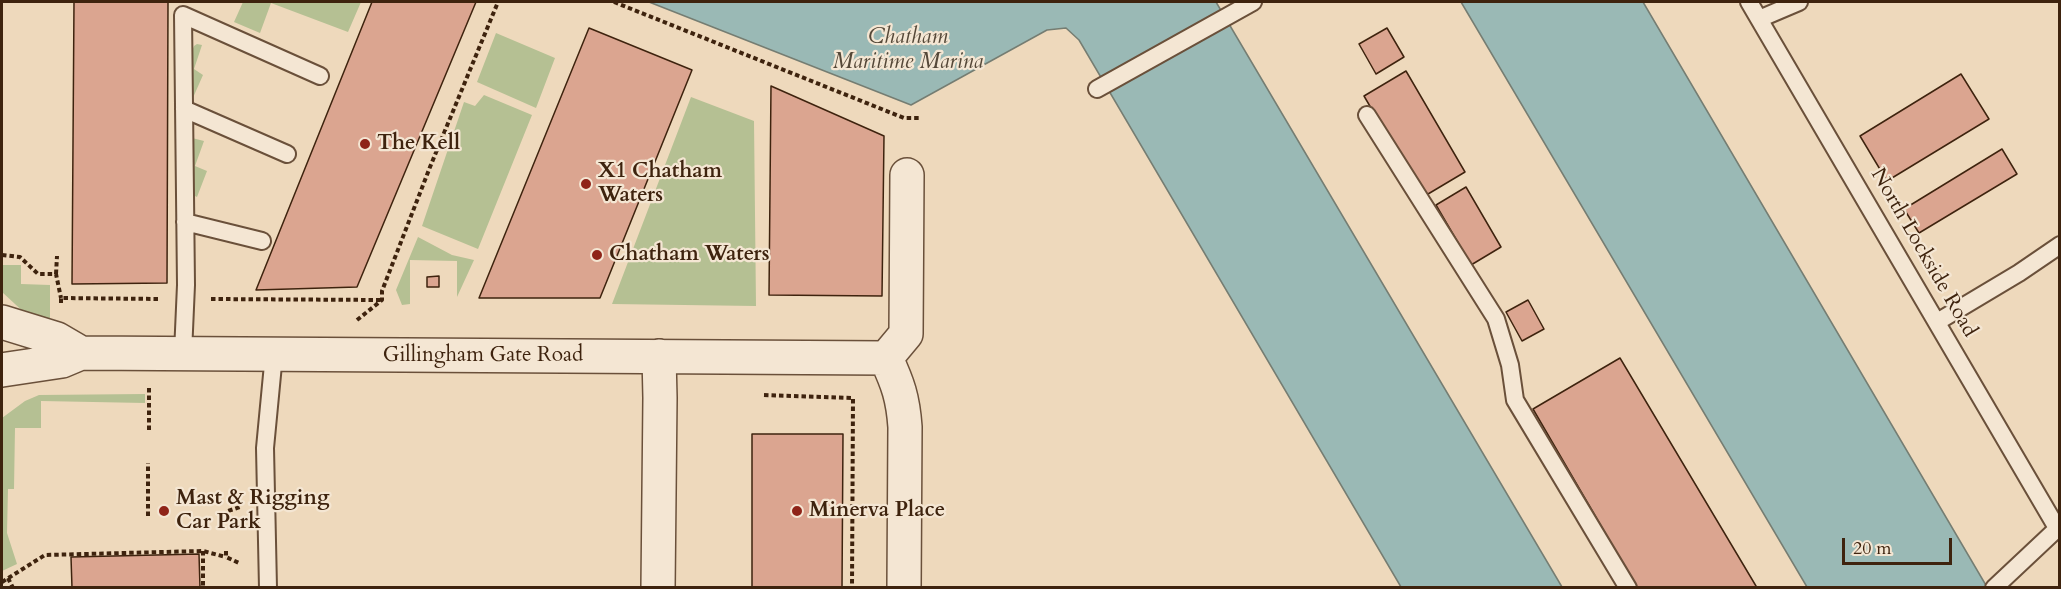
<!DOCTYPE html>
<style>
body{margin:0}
#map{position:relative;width:2061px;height:589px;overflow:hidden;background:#eed9bc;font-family:Cardo,serif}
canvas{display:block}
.frame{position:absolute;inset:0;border:3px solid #3e230e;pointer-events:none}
.scale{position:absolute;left:1842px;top:538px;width:110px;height:27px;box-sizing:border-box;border:3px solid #3e230e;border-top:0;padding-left:8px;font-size:18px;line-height:21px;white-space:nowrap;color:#3e230e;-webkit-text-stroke:4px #f4e6d3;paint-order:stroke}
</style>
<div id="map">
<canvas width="2061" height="589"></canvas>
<div class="frame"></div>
<div class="scale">20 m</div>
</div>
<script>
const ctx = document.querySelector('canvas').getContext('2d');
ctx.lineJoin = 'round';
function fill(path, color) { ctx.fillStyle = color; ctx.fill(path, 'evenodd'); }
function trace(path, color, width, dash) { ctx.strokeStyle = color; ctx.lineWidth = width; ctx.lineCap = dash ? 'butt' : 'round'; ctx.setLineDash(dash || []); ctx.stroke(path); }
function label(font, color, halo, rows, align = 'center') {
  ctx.font = font + ' Cardo,serif'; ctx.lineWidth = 4.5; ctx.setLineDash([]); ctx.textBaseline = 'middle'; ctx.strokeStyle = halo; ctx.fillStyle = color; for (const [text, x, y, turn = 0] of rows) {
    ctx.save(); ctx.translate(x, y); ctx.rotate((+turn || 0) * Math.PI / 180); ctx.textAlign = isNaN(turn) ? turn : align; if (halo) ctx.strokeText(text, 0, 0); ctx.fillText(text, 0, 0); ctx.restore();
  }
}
const green = new Path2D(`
 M243 2H361L348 32 271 3 260 33 234 22Z
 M496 33 555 58 536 108 477 82Z
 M197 44 202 45 194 69 203 75 192 100V51L194 46Z
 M484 95 532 115 478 249 422 226 464 102 475 106Z
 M691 97 754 121 756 306 612 304Z
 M192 138 204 141 195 166 207 171 197 197 191 194Z
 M418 237 452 255 474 260 457 297V261L410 260V304L402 305 396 290Z
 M2 265H21V284L50 285V326L28 316 2 292Z
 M145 394V403L41 401V428H15L14 489H8L7 533 17 564 2 571V418L25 401 39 395Z`);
const water = new Path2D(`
 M649 2H1216L1562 587H1401L1079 40 1066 28 1047 30 911 105Z
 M1461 2H1643L1987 587H1807Z`);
const building = new Path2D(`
 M74 2H168L167 283 72 284Z
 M372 2H476L357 287 256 290Z
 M589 28 692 70 600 298H479Z
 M1387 28 1404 57 1376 74 1359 44Z
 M1406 71 1465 172 1423 197 1364 96Z
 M1961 74 1989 119 1887 181 1860 136Z
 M771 86 884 136 882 296 769 295Z
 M2002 149 2017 174 1919 233 1904 209Z
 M1466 187 1501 247 1471 265 1436 205Z
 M439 276V287H427V277Z
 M1528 300 1544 329 1522 341 1506 312Z
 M1620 358 1756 586V588H1637L1533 409Z
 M752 434H843L842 588H752Z
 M199 554 200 588H72L71 557Z`);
const path = new Path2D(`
 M614 2 904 118H920
 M2 255 20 257 38 274H56L61 298
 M56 274 57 256
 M211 299 381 300
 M61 303V298L159 299
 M357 320 382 300V291L430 167 498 2
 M764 395 853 398 852 588
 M149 430V387
 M148 516V463
 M226 518 228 511 240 507
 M203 551V588
 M226 551V557L239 563
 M8 578 13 588
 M2 582 45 555 203 551 226 557`);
const lane = new Path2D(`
 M1749 2 2057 528
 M1759 19 1799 2
 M1097 89 1253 2
 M184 109 287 154
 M1367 115 1496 319 1510 365 1515 400 1628 588
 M185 222 262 241
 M1937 322 2019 273 2060 245
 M183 353 186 285 183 15 320 76
 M268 588 265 448 274 354
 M1994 588 2060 526`);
const street = new Path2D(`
 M2 322 57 339 81 353
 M886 358C898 384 903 398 905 427L904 588
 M886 358 906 334 907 175
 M2 370 62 361 81 353 886 358
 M658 588 660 398 659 356`);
const markers = [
 [365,144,6,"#8f2418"],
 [586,184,6,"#8f2418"],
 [597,255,6,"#8f2418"],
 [164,511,6,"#8f2418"],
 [797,511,6,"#8f2418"]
];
const poiNames = [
 ["The Kell",377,144],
 ["X1 Chatham",598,172],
 ["Waters",598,196],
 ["Chatham Waters",609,255],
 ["Mast & Rigging",176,499],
 ["Car Park",176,523],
 ["Minerva Place",809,511]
];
const streetNames = [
 ["North Lockside Road",1923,253,60],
 ["Gillingham Gate Road",483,356]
];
const waterNames = [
 ["Chatham",908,38],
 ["Maritime Marina",908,63]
];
fill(green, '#b5c093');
fill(water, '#9ab9b5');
trace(water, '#757d72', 1.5);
fill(building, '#dba590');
trace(building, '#3e230e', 1.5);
trace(lane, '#6a503a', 20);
trace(street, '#6a503a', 36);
trace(path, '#3e230e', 4, [4.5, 3]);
trace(lane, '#f4e6d3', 16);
trace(street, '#f4e6d3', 33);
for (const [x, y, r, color] of markers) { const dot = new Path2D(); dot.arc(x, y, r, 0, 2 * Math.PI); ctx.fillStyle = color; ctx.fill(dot); trace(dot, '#f4e6d3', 2); }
label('bold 21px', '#3e230e', '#f4e6d3', poiNames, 'left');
label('21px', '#3e230e', '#f4e6d3', streetNames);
label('italic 22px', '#554838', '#f4e6d3', waterNames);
</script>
